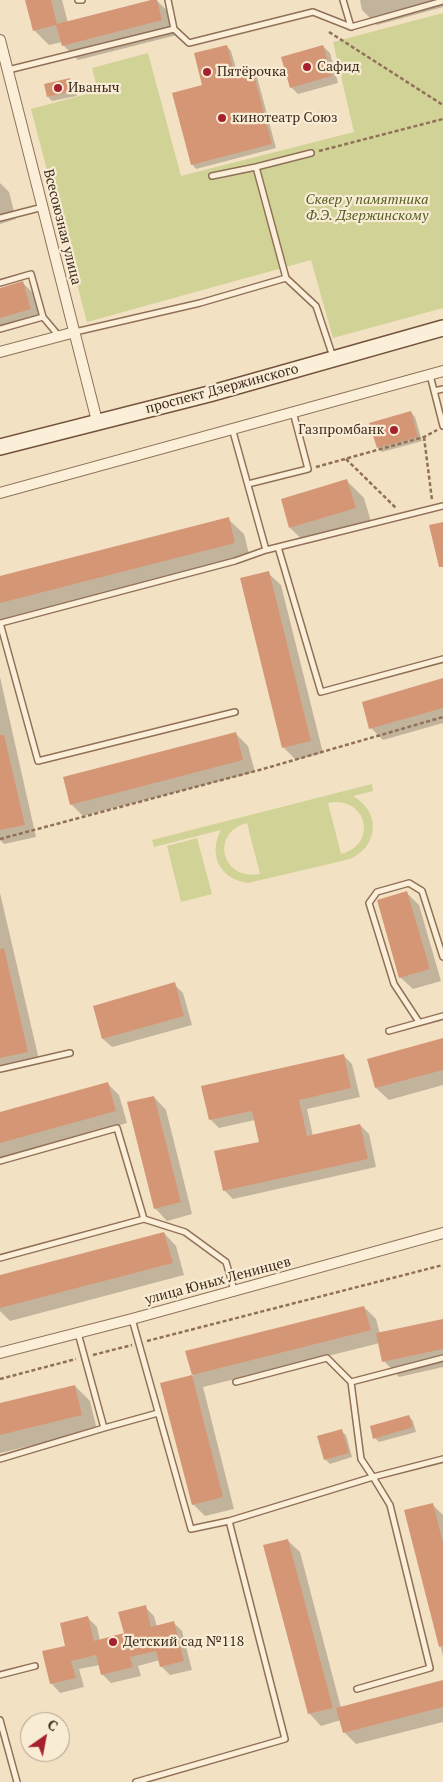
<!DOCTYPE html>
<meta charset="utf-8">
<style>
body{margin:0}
#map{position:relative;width:443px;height:1782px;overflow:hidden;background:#f3e1c4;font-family:"PT Serif",serif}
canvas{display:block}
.north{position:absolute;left:20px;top:1712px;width:50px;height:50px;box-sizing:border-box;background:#f9ecd5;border:1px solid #ae9f8c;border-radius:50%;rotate:33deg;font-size:14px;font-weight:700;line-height:20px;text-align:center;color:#3e2b1e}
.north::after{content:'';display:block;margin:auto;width:18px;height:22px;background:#a5212d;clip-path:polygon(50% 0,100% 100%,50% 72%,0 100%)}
</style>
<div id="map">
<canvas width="443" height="1782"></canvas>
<div class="north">С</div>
</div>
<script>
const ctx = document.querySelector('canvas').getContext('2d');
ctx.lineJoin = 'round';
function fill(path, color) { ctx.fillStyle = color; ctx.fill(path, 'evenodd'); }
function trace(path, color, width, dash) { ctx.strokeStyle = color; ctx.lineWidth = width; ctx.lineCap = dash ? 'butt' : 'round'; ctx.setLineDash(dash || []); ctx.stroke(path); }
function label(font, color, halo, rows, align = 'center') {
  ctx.font = font + ' "PT Serif",serif'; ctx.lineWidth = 4.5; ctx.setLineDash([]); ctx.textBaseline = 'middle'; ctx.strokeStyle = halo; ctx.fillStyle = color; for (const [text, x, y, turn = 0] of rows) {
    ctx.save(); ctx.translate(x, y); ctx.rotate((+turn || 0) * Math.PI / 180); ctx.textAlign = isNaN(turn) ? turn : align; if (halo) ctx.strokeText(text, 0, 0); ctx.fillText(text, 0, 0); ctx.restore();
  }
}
const green = new Path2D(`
 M443 13V308L333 338 311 260 87 322 31 109 98 91 92 68 148 53 181 176 354 132 333 42Z
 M372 784 373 791 353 796C381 812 379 846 350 859L248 883C219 879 208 854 221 830L154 847 152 840ZM335 802C370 802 375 846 341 854L328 803ZM247 823 260 874C221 881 210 832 247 823Z
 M197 838 212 894 181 902 167 846Z`);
const shadow = new Path2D(`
 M26 0H62L68 23 156 0 172 15 177 35 78 60 63 45 62 42 49 45 34 30Z
 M360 0H443V7L377 25 362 10Z
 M227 46 231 51 237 72 252 69 256 73 276 148 196 169 192 164 204 86Z
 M323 46 330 53 338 83 298 94 291 87Z
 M69 79 74 84 77 96 52 101 48 97Z
 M0 183 9 192 16 219 0 224Z
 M23 283 35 295 42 321 0 333V289Z
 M411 412 415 417 422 441 382 452 378 448Z
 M347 481 364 498 372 525 307 544 290 528Z
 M228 519 244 534 250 558 0 622V578Z
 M268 573 281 585 323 753 296 760 284 748 241 579Z
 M0 677 36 837 4 844 0 840Z
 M443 680V723L383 740 371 728Z
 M236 734 248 746 255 772 83 816 71 804Z
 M0 893 40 1064 5 1072 0 1066Z
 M407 893 419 905 441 981 413 989 400 977Z
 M174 984 183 993 192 1025 112 1047 103 1039Z
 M443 1040V1085L389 1100 376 1088 369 1060Z
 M343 1055 352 1064 360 1097 307 1109 313 1136 360 1125 369 1134 376 1167 233 1199 224 1190 260 1142 255 1120 219 1128 210 1119Z
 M107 1083 119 1095 127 1123 0 1159V1114Z
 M154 1097 166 1110 192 1214 167 1221 155 1208Z
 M164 1233 176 1246 184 1275 10 1321 0 1311V1277Z
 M364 1307 376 1319 380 1334 443 1320V1367L399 1377 384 1361 380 1343 203 1387 234 1509 205 1516 193 1504 162 1384 193 1376 187 1352Z
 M75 1386 90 1401 97 1430 0 1453V1404Z
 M409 1416 413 1421 416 1432 379 1442 375 1438Z
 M341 1431 346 1435 352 1457 330 1464 325 1459Z
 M432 1504 443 1515V1656L405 1511Z
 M287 1540 300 1552 341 1708 443 1682V1722L356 1744 344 1732 341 1720 321 1726 309 1713Z
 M145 1607 154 1616 157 1627 173 1622 182 1631 192 1670 170 1675 161 1666 160 1660 138 1666 141 1676 111 1683 102 1674 100 1665 79 1669 84 1687 60 1693 52 1684 44 1652 67 1646 88 1618 97 1627 100 1641 125 1634Z`);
const building = new Path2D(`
 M25 0H51L57 24 151 0H157L162 20 62 46 56 25 33 31Z
 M227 45 234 72 252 67 272 144 191 165 172 93 202 85 194 53Z
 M323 45 332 76 290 88 281 57Z
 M70 78 73 91 47 97 44 84Z
 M23 281 31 309 0 318V288Z
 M411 411 418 437 377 448 369 423Z
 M347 479 356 508 289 528 281 499Z
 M229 517 235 543 0 603V576Z
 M443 522V567H439L429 525Z
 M269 571 311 741 282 748 240 578Z
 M443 678V708L369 729 362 702Z
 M236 732 243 760 70 805 63 777Z
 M0 735H4L25 825 0 830Z
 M407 891 430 969 399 978 377 900Z
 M4 948 28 1052 0 1058V949Z
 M175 982 184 1016 102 1039 93 1006Z
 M443 1038V1070L375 1088 367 1059Z
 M344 1054 351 1088 299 1100 307 1136 360 1124 368 1159 223 1191 214 1151 259 1142 252 1111 209 1120 201 1086Z
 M108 1082 116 1111 0 1143V1112Z
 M154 1096 181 1202 154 1209 127 1102Z
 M164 1232 173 1263 0 1308V1275Z
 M364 1306 371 1330 192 1375 185 1351Z
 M443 1319V1349L382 1362 376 1333Z
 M192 1375 223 1497 192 1505 160 1383Z
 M75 1385 82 1415 0 1435V1403Z
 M409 1415 413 1427 373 1439 370 1426Z
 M342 1429 349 1453 324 1460 317 1436Z
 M433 1503 443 1543V1646L439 1647 404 1510Z
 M288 1539 333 1708 308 1714 263 1545Z
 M146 1605 151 1627 174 1621 184 1661 160 1667 156 1651 130 1657 133 1667 101 1675 96 1655 71 1661 76 1678 50 1684 42 1651 65 1646 60 1623 88 1616 94 1641 124 1633 118 1612Z
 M443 1680V1707L343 1733 336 1708Z`);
const path = new Path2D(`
 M329 32 443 105
 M319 151 443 119
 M424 437 432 500
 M346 459 396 508
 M316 467 424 437 437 430
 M0 839 263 769 443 717
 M147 1341 443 1265
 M93 1355 132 1345
 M0 1379 76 1359`);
const service = new Path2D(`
 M78 0H82
 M168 0 174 29 189 43 313 12 351 27
 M343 0 351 27 443 1
 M8 70 174 29
 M212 176 256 167
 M0 218 43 207
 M286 278 316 306 333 357
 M0 283 31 274 43 317 0 329
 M43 317 59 336
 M75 332 200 303 286 278 256 167 311 153
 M430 375 443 426
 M434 391 443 389
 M232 428 266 550 443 506
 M248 484 308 469 293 412
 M278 547 321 692 443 659
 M0 623 38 761 235 712
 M1 623 235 561 266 550
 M419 1022 394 984 369 903 377 892 409 883 422 891 443 957
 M389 1031 443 1016
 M0 1069 70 1053
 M0 1161 117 1128 144 1219 185 1232 226 1262 234 1290
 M0 1258 144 1219
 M132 1319 191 1529 229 1521
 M443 1358 351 1382 361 1459 373 1477 443 1459
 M236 1382 327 1358 351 1382
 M104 1428 158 1413
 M0 1459 104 1428 78 1333
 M0 1675 35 1666
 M0 1720 17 1782
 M136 1782 285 1739 229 1521 373 1477 390 1505 430 1668 357 1689`);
const minor = new Path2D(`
 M0 40 97 421
 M0 352 75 332
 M0 493 443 371
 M0 1353 132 1319 443 1233`);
const secondary = new Path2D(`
 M0 447 209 394 443 328`);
const markers = [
 [307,67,5,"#a5212d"],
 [207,72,5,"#a5212d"],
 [58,88,5,"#a5212d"],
 [222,118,5,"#a5212d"],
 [394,430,5,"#a5212d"],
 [113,1642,5,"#a5212d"]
];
const poiNames = [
 ["Сафид",317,67],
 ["Пятёрочка",217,72],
 ["Иваныч",68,88],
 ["кинотеатр Союз",232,118],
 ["Газпромбанк",384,430,"right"],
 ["Детский сад №118",123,1642]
];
const parkNames = [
 ["Сквер у памятника",367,200],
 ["Ф.Э. Дзержинскому",367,216]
];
const streetNames = [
 ["Всесоюзная улица",62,227,76],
 ["проспект Дзержинского",222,389,-15],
 ["улица Юных Ленинцев",218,1281,-15]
];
fill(green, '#d0d296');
fill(shadow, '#0003');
fill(building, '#d59676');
trace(service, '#907158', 8);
trace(minor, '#907158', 12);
trace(secondary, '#72523b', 18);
trace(path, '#907158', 2.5, [4, 2.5]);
trace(service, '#fcefd9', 5);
trace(minor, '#fcefd9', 10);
trace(secondary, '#fcefd9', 15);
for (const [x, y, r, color] of markers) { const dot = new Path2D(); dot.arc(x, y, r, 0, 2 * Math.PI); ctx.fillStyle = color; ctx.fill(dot); trace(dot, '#f9ecd5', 2); }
label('14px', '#3e2b1e', '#f9ecd5', poiNames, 'left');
label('italic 14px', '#535d22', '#f9ecd5', parkNames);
label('14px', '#3e2b1e', '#f9ecd5', streetNames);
</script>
